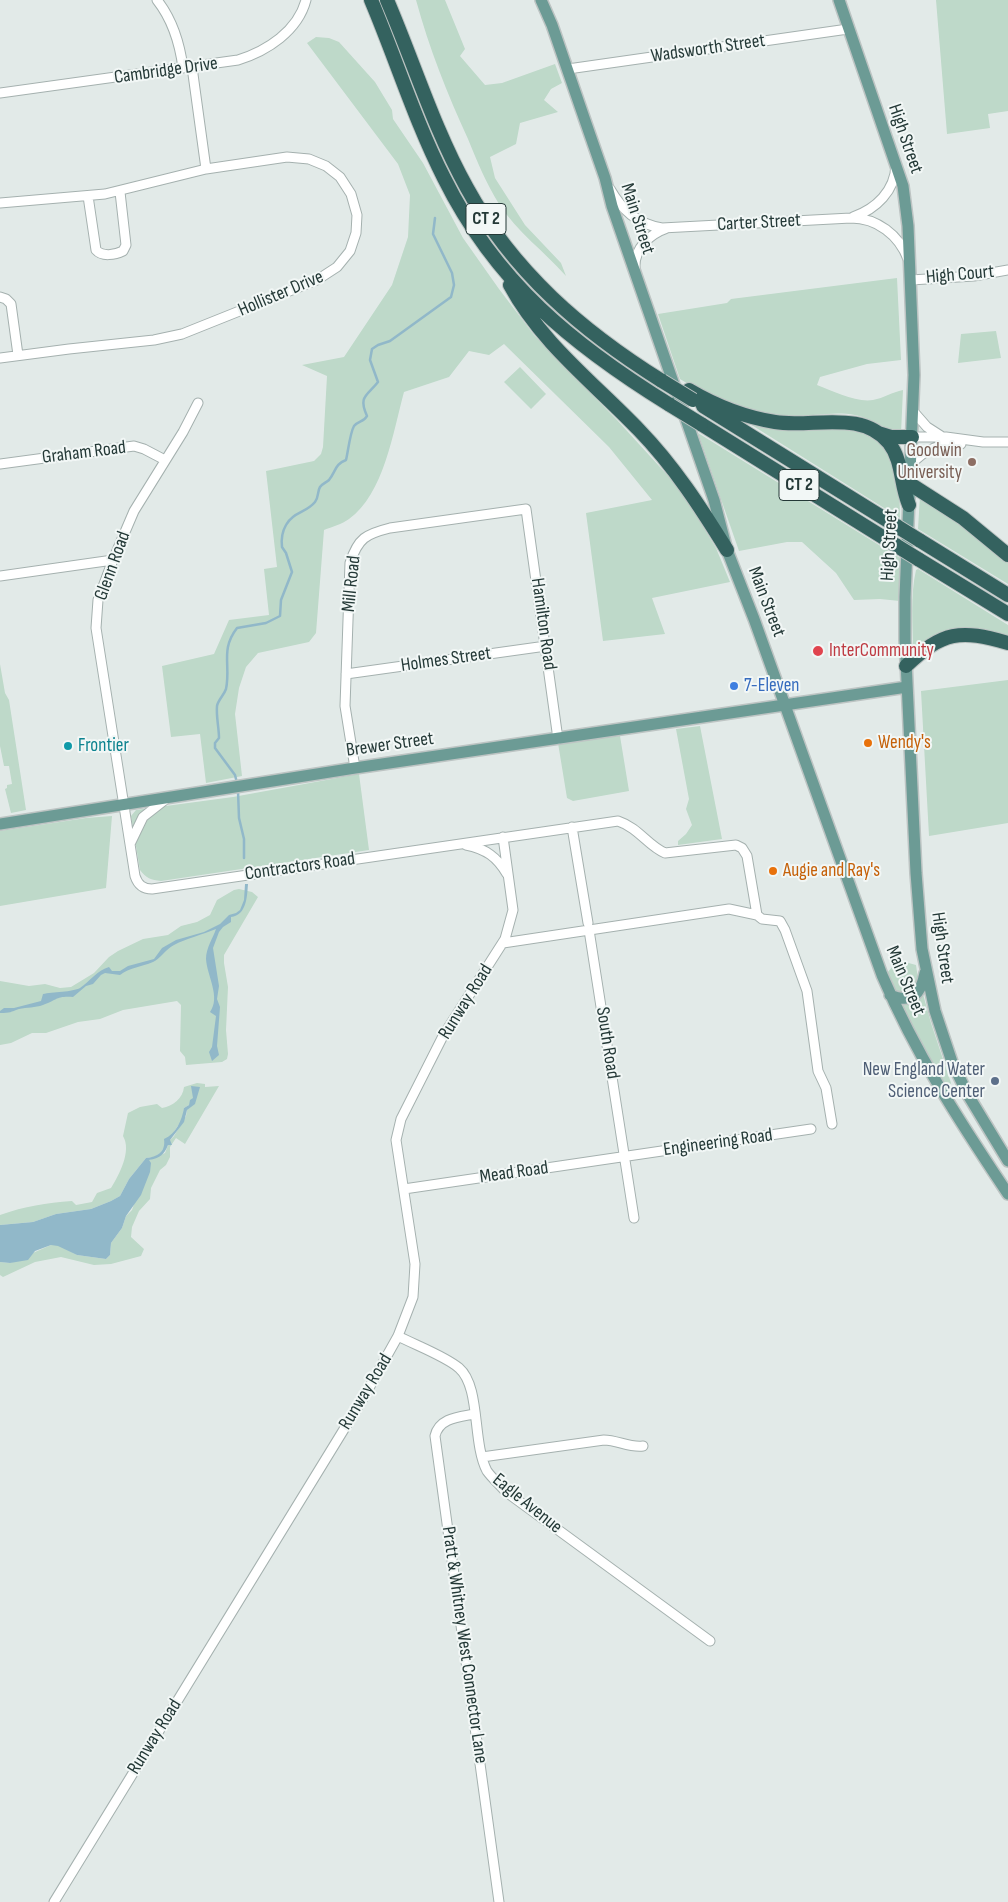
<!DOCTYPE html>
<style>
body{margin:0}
canvas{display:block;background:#e2eae8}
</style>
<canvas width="1008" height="1902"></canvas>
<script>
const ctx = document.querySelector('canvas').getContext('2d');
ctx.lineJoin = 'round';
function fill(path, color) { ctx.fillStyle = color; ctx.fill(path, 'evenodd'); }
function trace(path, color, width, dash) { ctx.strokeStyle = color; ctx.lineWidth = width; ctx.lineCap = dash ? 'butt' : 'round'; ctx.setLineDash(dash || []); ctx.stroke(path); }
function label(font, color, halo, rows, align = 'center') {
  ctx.font = font + ' "Sofia Sans Condensed",sans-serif'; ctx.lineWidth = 4; ctx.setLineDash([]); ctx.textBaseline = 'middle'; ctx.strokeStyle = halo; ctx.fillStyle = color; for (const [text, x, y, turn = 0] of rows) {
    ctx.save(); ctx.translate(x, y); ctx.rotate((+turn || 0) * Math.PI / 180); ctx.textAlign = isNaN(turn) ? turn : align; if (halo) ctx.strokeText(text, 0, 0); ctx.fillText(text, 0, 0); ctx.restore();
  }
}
const green = new Path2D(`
 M416 0H445L465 49 460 56 485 85 502 83 555 64 562 83 551 89 544 100 558 112 520 123 516 144 490 157 495 178 525 225 561 263 566 276C544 251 517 232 499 204 486 183 477 161 468 139 447 93 429 48 416 0Z
 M936 0H1008V111L988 114 990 128 947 134Z
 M316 37 329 38 339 42 375 82 392 110 393 119 423 163 463 238 499 289 534 335 617 420 681 490 716 548 730 582 652 598 665 634 603 641 586 513 652 500 609 447 504 344 489 355 469 351 449 377 404 392C393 432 384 494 349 519 342 524 332 527 324 530L316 633 309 642 258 653 246 667 239 688 235 714 242 776 206 783 200 734 171 737 162 666 214 654 229 620 269 615 264 569 277 567 266 471 314 461 321 454 323 447 327 376 302 365 344 357 392 285 408 237 410 195 398 164 307 43Z
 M897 278 901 360 867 364 820 377 817 385C833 391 857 403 873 400 884 398 892 392 903 390L901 433C885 430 871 418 855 415 835 411 814 416 794 416 749 415 718 402 680 379L658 314 727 303 731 299Z
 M996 331 1001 358 958 363 961 334Z
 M520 367 546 394 531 409 504 382Z
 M742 419C759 423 777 428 795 429 811 430 828 427 845 428 893 432 901 478 900 518Z
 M698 433 900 558V601L880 599 854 600 836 573 802 542H787L739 551Z
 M920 496 946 513 1008 559V584L918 529Z
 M918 569 1008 625V639L939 634 929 638 913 652C913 625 910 596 916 570Z
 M0 664 5 693 9 700 26 810 11 813 5 789 7 788V785L12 784 9 766H4L0 746Z
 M1008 680V823L929 836 921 691Z
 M700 726 722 839 678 845V841L686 834 692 825 686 809 689 799 676 729Z
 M620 736 629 791 573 801 567 798 558 743Z
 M359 774 369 850 161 881C151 880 146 878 140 870L131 816 136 810 233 797Z
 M112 816 106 888 0 906V831L86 818Z
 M239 889 252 892 258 897 224 955V963L228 987 226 1030 228 1054 227 1059 222 1062 186 1065 185 1057 180 1051 181 1005 177 1001 123 1010 100 1019 78 1022 46 1033H32L11 1043 0 1045V981L29 986 45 984 60 988 71 987 94 973 109 957 118 951 143 939 168 935 181 926 197 922 210 915 217 900 234 890Z
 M905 962 916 965 918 979 915 988 906 993 895 990 886 974 894 965Z
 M923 994 931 1023 951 1083 948 1091 925 1054 902 1006Z
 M197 1083 205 1084V1087L219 1086 185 1144 176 1138 170 1147V1157L166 1165 160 1170 151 1188 150 1199 139 1211 132 1227 131 1237 144 1249 141 1256 111 1264 94 1265 61 1257 35 1262 3 1277 0 1275V1262L10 1263 51 1245H58L77 1255 106 1259 110 1255 111 1243 122 1228 126 1216 132 1210 149 1160 165 1153 170 1140 174 1136 186 1116 187 1110 193 1098 189 1105 184 1108 183 1118 161 1152 155 1157 146 1158 129 1179 120 1196 111 1201 91 1209 56 1214 33 1222 0 1225V1215C25 1206 46 1203 72 1201L76 1205 92 1202 97 1193 111 1188C119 1175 132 1151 123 1136L128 1113 140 1107 157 1104 162 1108C173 1106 183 1098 184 1087Z`);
const water = new Path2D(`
 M245 884H248C247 896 247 915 231 917V922L223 927 219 932 213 948 219 986 217 999 220 1007 217 1046 219 1055 212 1061 209 1052 212 1047 216 1016 210 1012C221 997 207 976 206 959 206 948 213 938 216 929 202 935 187 938 174 945 166 949 159 960 153 962 141 967 131 967 120 975L105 973 101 975 93 984 86 986 73 997C55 996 58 1000 43 1005 35 1008 27 1007 19 1009 10 1012 11 1013 0 1013V1011L4 1008H14L41 1001 43 994C52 992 73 992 80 988 90 981 98 970 109 967L112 971H120L128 966 154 959 162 948 176 940 204 932 220 924 229 915 236 913 240 910 244 900Z
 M191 1086 200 1087 195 1104 187 1110 184 1122 170 1140 172 1145H168C164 1155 160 1158 149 1160L151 1163 150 1172 141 1195 126 1216 122 1228 111 1243 110 1255 106 1259 77 1255 58 1246 51 1245 35 1251 28 1260 10 1263 0 1262V1225L33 1222 56 1214 91 1209 111 1201 120 1196 129 1179 146 1158C157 1157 166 1152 164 1139 176 1134 182 1120 184 1108L189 1105 190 1100 193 1098Z`);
const stream = new Path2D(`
 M237 783 235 775 215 748V743L219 738C219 728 216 716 217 706 218 700 224 695 226 689 231 665 220 650 237 628L266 623 280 616 281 600 292 572 286 553 282 547C281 539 282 532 286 525 293 512 306 513 315 502 319 497 317 492 320 487 322 484 327 482 329 480 336 471 335 464 346 460 348 452 350 433 354 426 358 421 364 422 367 416 358 396 367 396 378 382L370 360 372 349 378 345 390 341 451 297 454 285 452 273 433 234 435 218
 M238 791 239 818 244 839V858`);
const minor = new Path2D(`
 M157 0C172 19 180 45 183 68
 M192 67 206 169
 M568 69 848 29
 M0 93 238 60C267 51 298 31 306 0
 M610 189C622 210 637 224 662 228L851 218C877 218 899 235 908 259
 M88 196 96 250C102 257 115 255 123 251L126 245 120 192
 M0 203 105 194 206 169 287 157 309 159 326 166 340 177 351 194 357 215 356 233 350 251 337 267 317 280 182 334 154 340 69 349 0 358
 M853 217C876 209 895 191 896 165
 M635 268C634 248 650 234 667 228
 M911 280 974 276 1008 270
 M0 297 6 299 11 304 18 355
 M198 403 183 432 134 511 113 560 98 600 96 628 135 876C138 885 143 889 152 889L618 821C639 828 648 846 665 853L736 845 742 848 747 856 757 915 762 919 780 921 785 930 807 991 818 1071 826 1088 832 1124
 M913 411 927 427 941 436
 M912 437H946L983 442H1008
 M0 464 134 446 144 449 165 460
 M911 465C925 448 941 444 961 444
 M0 576 113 560
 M346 674 546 646
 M355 768 345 706 350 563C358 538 366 534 390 528L526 509 558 739
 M572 827 588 923
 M130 844 143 817 166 799
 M466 845C486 849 497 857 507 874
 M589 930 634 1218
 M503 943 729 909 757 915
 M404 1189 811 1129
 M398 1336C415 1345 445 1356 459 1368 481 1387 472 1443 487 1471 492 1478 499 1484 505 1491L710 1641
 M474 1414C459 1417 439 1418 435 1436L499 1902
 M482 1457 604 1440C617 1440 630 1448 643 1446
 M54 1902 365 1395 398 1336 413 1297 415 1264 396 1140 401 1119 443 1036 505 939 513 910 503 837`);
const major = new Path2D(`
 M541 0 552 25 589 132 605 178 612 206 714 500 727 550 754 619 882 975C916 1055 960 1122 1008 1194
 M839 0 903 186 908 226 914 375 905 597V640L916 873 922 949 935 1011 952 1062 968 1095 1008 1161
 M0 824 355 768 907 687
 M890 995C912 1004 921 994 925 973`);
const highway = new Path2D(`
 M371 0C396 59 415 121 444 178 496 283 573 345 670 405
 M387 0C414 63 434 129 467 188 513 272 582 331 662 381
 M510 285C541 343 594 383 639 430 674 466 701 508 727 550
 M689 390C716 406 744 417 775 422 812 428 862 409 889 443 903 461 900 484 909 505
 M703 406 898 527
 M701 424 897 546
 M878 433 891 437H912
 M910 484 963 518 1008 555
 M919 540 1008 595
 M918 559 1008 614
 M906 666C943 631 960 629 1008 643`);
const highwayBridge = new Path2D(`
 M662 381 693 400
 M670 405 701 424
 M898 527 919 540
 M897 546 918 559`);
const markers = [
 [972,462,5,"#8d6e63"],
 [818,651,6,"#e0444e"],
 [734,686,5,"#3f7fe0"],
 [868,743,5,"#e8710a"],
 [68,746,5,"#0f9aa8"],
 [773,871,5,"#e8710a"],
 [995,1081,5,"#5c6f8a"]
];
const shields = [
 [486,219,40],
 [799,485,40]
];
const shieldNames = [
 ["CT 2",486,219],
 ["CT 2",799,485]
];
const streetNames = [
 ["Wadsworth Street",708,49,-8],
 ["Cambridge Drive",166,71,-8],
 ["High Street",905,139,71],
 ["Main Street",637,219,72],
 ["Carter Street",759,223,-3],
 ["High Court",960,275,-5],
 ["Hollister Drive",281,294,-23],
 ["Graham Road",84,453,-7],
 ["High Street",890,545,-87],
 ["Glenn Road",113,566,-70],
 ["Mill Road",352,584,-84],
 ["Main Street",766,602,69],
 ["Hamilton Road",543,624,82],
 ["Holmes Street",446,660,-8],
 ["Brewer Street",390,745,-8],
 ["Contractors Road",300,867,-8],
 ["High Street",942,948,82],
 ["Main Street",905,981,67],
 ["Runway Road",466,1002,-58],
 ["South Road",607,1043,81],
 ["Engineering Road",718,1143,-8],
 ["Mead Road",514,1173,-8],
 ["Runway Road",366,1392,-59],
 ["Eagle Avenue",527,1504,39],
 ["Pratt & Whitney West Connector Lane",464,1645,82],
 ["Runway Road",155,1737,-58]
];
const educationNames = [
 ["Goodwin",962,451],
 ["University",962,473]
];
const healthNames = [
 ["InterCommunity",829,651]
];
const shopNames = [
 ["7-Eleven",744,686]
];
const foodNames = [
 ["Wendy's",878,743],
 ["Augie and Ray's",783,871]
];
const cultureNames = [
 ["Frontier",78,746]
];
const serviceNames = [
 ["New England Water",985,1070],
 ["Science Center",985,1092]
];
fill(green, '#bed9c9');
fill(water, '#91b8c9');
trace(stream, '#91b8c9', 2.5);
trace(minor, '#a5b1af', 11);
trace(major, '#bdc4c3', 14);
trace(highway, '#bdc4c3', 16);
trace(minor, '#fff', 9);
trace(major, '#6c9b95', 11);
trace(highway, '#34625f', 14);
trace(highwayBridge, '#bdc4c3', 16, []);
trace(highwayBridge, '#34625f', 14);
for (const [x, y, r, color] of markers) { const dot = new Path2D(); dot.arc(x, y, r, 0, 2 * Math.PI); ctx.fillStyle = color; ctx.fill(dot); trace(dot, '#f2f7f6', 2); }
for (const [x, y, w] of shields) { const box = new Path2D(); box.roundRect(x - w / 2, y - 15.5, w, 31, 4); ctx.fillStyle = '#f2f7f6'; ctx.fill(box); trace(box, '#243937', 1); }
label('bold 18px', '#243937', null, shieldNames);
label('19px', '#243937', '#f2f7f6', streetNames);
label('19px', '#785e54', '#f2f7f6', educationNames, 'right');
label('19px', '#be3a42', '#f2f7f6', healthNames, 'left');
label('19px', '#366cbe', '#f2f7f6', shopNames, 'left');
label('19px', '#c56008', '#f2f7f6', foodNames, 'left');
label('19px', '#0d838f', '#f2f7f6', cultureNames, 'left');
label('19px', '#4e5e75', '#f2f7f6', serviceNames, 'right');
</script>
